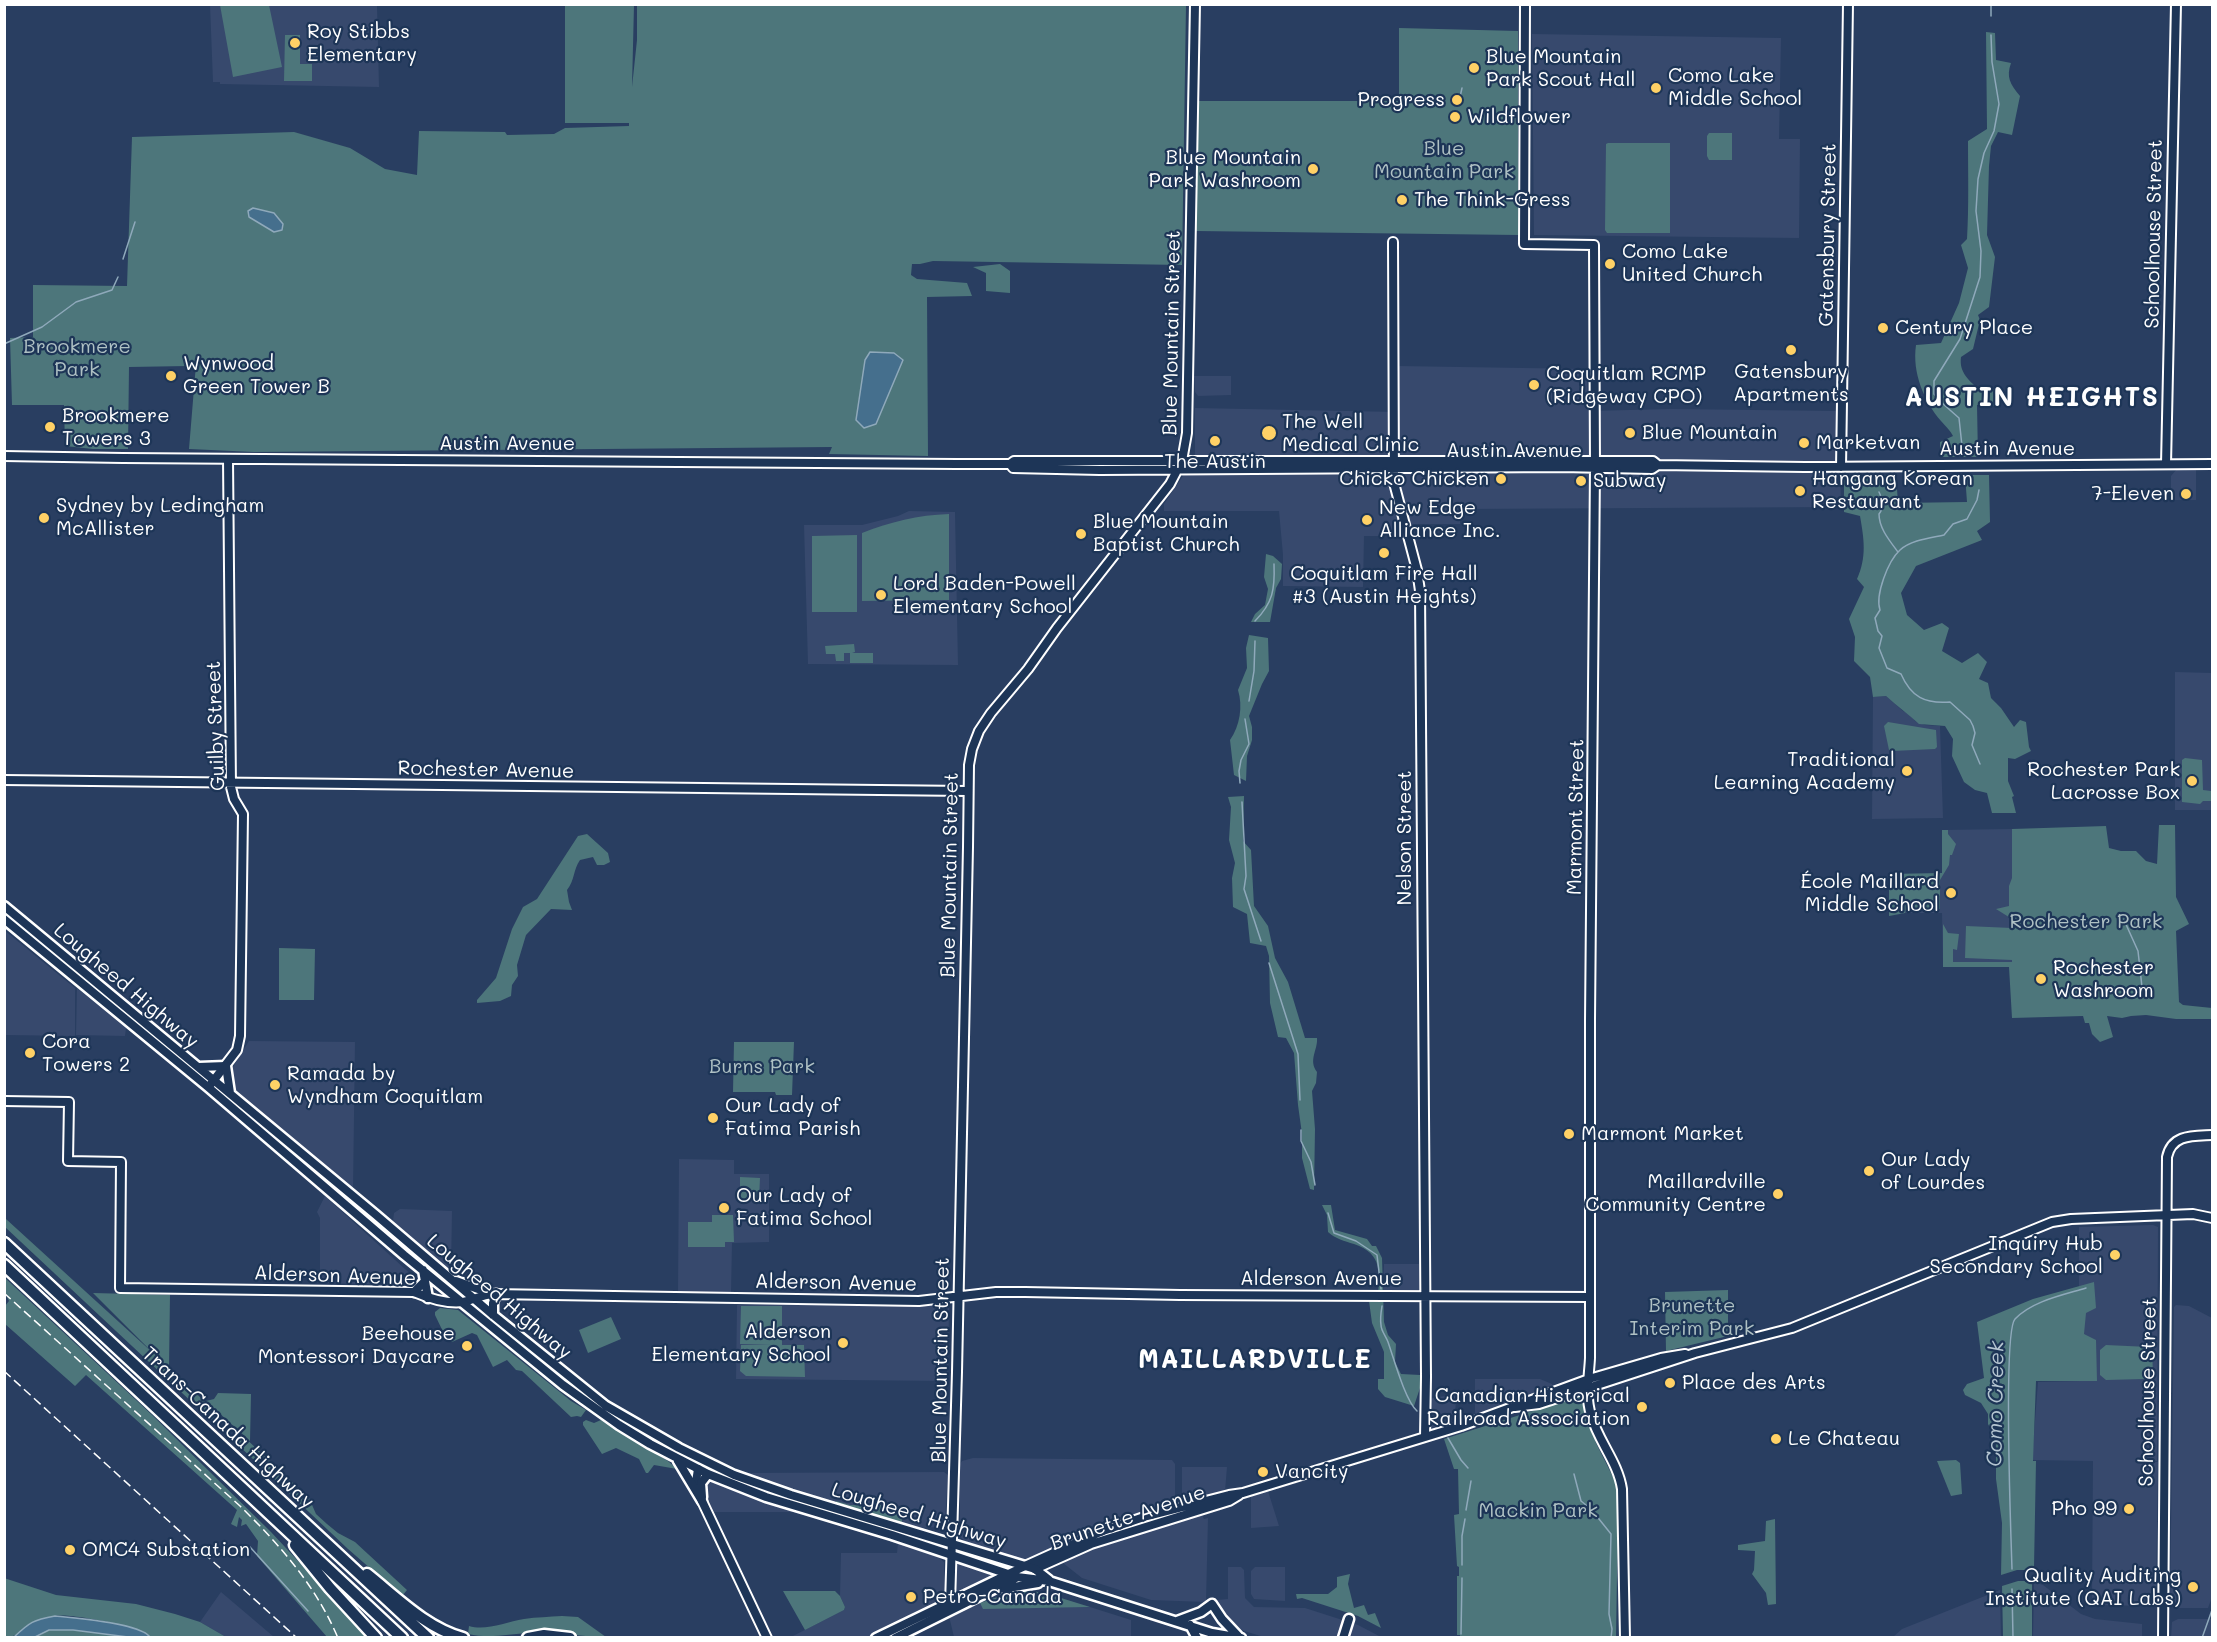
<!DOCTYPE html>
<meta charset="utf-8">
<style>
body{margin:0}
#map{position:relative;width:2217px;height:1642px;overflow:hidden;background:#293e61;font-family:Mali,sans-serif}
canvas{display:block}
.frame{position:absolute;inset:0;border:6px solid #fff;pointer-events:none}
</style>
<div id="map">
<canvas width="2217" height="1642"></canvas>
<div class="frame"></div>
</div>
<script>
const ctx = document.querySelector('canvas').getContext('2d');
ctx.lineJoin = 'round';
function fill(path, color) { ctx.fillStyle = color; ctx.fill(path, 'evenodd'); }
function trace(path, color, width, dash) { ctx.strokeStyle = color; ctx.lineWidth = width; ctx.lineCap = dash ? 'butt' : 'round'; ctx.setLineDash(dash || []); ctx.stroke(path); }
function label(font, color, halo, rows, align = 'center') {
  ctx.font = font + ' Mali,sans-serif'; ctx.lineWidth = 4.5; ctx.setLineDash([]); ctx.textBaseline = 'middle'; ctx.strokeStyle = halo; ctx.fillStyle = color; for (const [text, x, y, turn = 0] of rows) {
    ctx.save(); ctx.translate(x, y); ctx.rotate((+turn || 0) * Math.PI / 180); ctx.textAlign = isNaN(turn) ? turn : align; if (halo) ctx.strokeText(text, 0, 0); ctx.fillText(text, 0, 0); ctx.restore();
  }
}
const built = new Path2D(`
 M210 5H377L379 87 220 84V82H213Z
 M1532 34 1781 38 1779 139H1800L1799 238 1534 235Z
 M1398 366 1587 369 1588 411 1671 409 1839 411 1841 507 1460 509V524H1412L1399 528 1400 536H1364L1363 587 1283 586V555L1279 511H1164V504L1195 458V408L1398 412Z
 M1194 376H1231V395L1198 396 1195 392Z
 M2176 470H2196V500H2171V476Z
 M909 511 955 512 958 665 808 664 804 525H862L898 516Z
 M2175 672 2212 673V810H2175Z
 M1886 696 1903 711 1910 714 1915 721 1925 725 1940 726 1943 818 1872 819 1873 697Z
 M2012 829V966L1943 967 1942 913H1889L1942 874V830Z
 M4 930 75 988V1036L5 1035Z
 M77 988 126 1028 125 1036 76 1035Z
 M249 1041 355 1042 353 1191 237 1094 232 1082 231 1070Z
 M679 1159 734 1160V1174H769V1242L732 1243 731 1294 678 1293Z
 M325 1196 416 1279 412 1285 320 1283V1218L317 1212Z
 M400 1209 452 1211 451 1271 393 1221 394 1213Z
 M2153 1225 2158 1227 2157 1461H2132L2158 1462 2156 1597 2155 1602 2150 1606 2099 1605 2092 1599 2093 1461 2032 1460 2038 1382 2079 1381V1227Z
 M1384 1264H1419L1421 1271 1420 1290 1417 1292H1383Z
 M737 1305 949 1306 948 1381 736 1379Z
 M2176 1305 2189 1306 2212 1318V1597L2208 1608H2174L2170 1603 2174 1307Z
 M1475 1379H1540L1552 1384 1553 1388 1475 1415Z
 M1456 1394 1455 1422 1430 1428 1428 1399Z
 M973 1458 1172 1460 1175 1464V1501L1171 1506 1024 1561 968 1544 960 1537V1464L962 1461Z
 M1182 1467H1227L1225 1491 1185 1502 1182 1496Z
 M944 1472 948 1475 945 1521 937 1527 916 1528 793 1491 744 1473Z
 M707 1480 739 1492 798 1512H714L703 1488Z
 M1268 1491 1279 1526 1251 1528V1497Z
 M1202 1515 1204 1519 1208 1518 1206 1602 1151 1600 1082 1578 1063 1563 1093 1548Z
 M898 1543 938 1557 944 1562 945 1596 942 1600 870 1637 789 1638 844 1610 845 1607 840 1596 841 1553H897Z
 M959 1563 991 1574 992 1576 961 1591H957V1565Z
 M1228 1567H1241L1244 1570 1245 1598 1254 1607 1305 1608 1358 1625 1381 1637H1264L1244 1631 1229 1622 1218 1607 1217 1600 1228 1599Z
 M1255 1567H1285V1601L1254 1599 1251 1594V1571Z
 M2034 1582 2043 1585 2081 1614 2095 1619 2142 1624V1637H2033Z
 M2000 1590 2001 1637H1893L1902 1629Z
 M221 1592 274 1637H226L200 1622Z
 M979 1602 983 1608 1090 1607 1131 1620V1637H954L949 1616Z
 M2178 1619H2212V1637L2171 1638 2172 1622Z`);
const green = new Path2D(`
 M220 5H269L282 67 233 77Z
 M565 5H634L632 87 637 40V5H1186L1182 265 933 261 920 264H912L911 275 917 279 967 283 972 296 927 297 928 456 829 454 832 447 254 452 189 449 196 364 183 360 188 362V366L129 367 128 449H93L65 446 64 405H12L10 338 33 337V285L127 286 132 137 294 132 350 148 385 169 417 175 419 131 505 132 507 135 554 134 565 128 629 126V123H565Z
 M1399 28 1518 31V235L1196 231 1197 101H1399Z
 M1986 32 1995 33 1996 60 2011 63C2006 77 2010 84 2020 96L2012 135 1998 132 1991 146 1989 166 1987 235 1995 257 1989 307 1978 315 1980 320 1973 349 1961 357C1959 372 1968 379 1978 389H2002L2000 406 1977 405 1978 457H1940V442L1953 436C1950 430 1946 427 1941 421 1924 401 1912 373 1916 345L1941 343 1959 303 1968 268 1961 245 1967 239C1969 205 1968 175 1968 141L1987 129Z
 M285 35H300V64H312V81H284Z
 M1709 133H1732V160H1709L1707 156V136Z
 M1608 143H1670V233H1607L1605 230 1606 144Z
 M1000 264 1010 271V293L986 291V273L973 267Z
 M1844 475H1896L1898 503 1967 502 1965 475H1989L1990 522 1977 531 1982 540 1916 566 1901 593 1907 615 1924 630 1942 623 1949 628 1942 651 1962 663 1978 653 1987 662 1979 679 1988 683 1991 698 2001 708 2014 727 2020 720 2026 722 2029 747 2031 751 2015 759 2008 758V781L2014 796 2012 797 2016 813H1992L1987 793 1975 790 1964 782 1952 756 1953 739 1945 726 1919 724C1908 714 1897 706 1886 696L1873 697 1870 677 1854 661 1855 637 1849 619 1864 587 1857 579C1867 557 1864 539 1860 516L1844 512Z
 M949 514V600L862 601V533C890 522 918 515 949 514Z
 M857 535V612H812V536Z
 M1266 554 1273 556 1282 564 1281 579 1276 588 1270 622H1251L1255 614 1265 605 1268 589 1264 577Z
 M1249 635 1268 638 1269 671 1262 684 1249 716 1252 727V740L1247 756 1246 781 1234 775 1230 740C1240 726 1243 706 1238 690L1247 668 1246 648Z
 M854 644 855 652 852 653H873V663H850V653H844V661H836L835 654H826L825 646Z
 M1888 722 1936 730 1937 747 1935 749 1892 751 1889 750 1884 726Z
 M2185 758 2202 760 2203 790 2211 791V801H2203L2200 804 2182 802V760Z
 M1244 796 1243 841 1251 850 1254 906 1268 926 1275 958 1288 982 1305 1038H1317C1318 1050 1308 1060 1317 1072L1316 1083 1312 1091 1315 1129 1314 1190 1310 1189 1302 1158V1134L1298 1105 1294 1053 1286 1038 1278 1037 1270 1003 1269 956 1266 946 1250 943 1247 914 1233 907 1232 878 1235 863 1229 840 1231 807 1228 797Z
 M2159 825H2175L2176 897 2189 924 2176 931 2179 1002 2183 1005 2212 1008V1019H2176L2146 1015 2131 1016 2122 1018 2107 1016 2113 1037 2100 1042 2092 1034 2089 1023H2085L2083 1016 2012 1018 2009 967H1943V924L1948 933 1959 934 1957 950 1953 949V962H2012V960L1965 958 1966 926 2012 928V919L1996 909 2009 906V886L2012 878V829L2106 826 2109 848 2121 851H2136L2146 861 2157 864Z
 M1942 830H1948V834L1956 844 1952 855H1950L1949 865 1940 880V909H1906L1905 913 1889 916V874L1942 873Z
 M587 834 608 853 610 862 604 865H597L593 857 580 860C573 870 575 880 567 890L569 902 572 910 551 909 526 935 517 965 518 976 512 985 511 996 500 1001 477 1003V1000L496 978 512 929 523 907 537 899 578 836Z
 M279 948 315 949 314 1000H279Z
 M734 1042H794L792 1095H776L775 1092H733Z
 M740 1177 760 1178 759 1200H740Z
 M1322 1205H1331L1335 1230 1367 1239 1372 1246H1376L1382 1258 1384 1322 1388 1335 1396 1344 1395 1362 1401 1374 1420 1375V1388L1414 1406 1385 1397 1378 1389V1379H1384V1352L1372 1323 1369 1301 1378 1300C1379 1274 1384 1254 1354 1244 1344 1241 1336 1239 1328 1232L1327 1215Z
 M712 1215H733L734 1242H725V1247H688V1222H712Z
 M6 1219 153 1353 93 1293 170 1295 169 1368 219 1415 212 1421 5 1227Z
 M4 1277 150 1413 271 1532 369 1637H327L257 1556 258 1541 246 1524 241 1526 242 1520 239 1517 237 1527 231 1524 237 1510 86 1375 75 1386 5 1324V1306L9 1301 5 1293Z
 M2094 1282 2096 1308 2086 1313 2084 1334 2096 1340 2097 1381H2036L2033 1461H2036L2034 1567 2031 1570H2017L2001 1575 2002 1523 1996 1479V1439L1988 1424V1414L1981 1403 1965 1395 1963 1390 1967 1384 1984 1378 1977 1322 2033 1299Z
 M1728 1290V1336L1666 1351 1665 1292Z
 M741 1306H782V1345H804L805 1377 746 1376 740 1371 741 1345H771L740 1344Z
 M440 1308 458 1310 571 1401 586 1410 581 1417 577 1416 571 1417 522 1371 516 1370 507 1360 493 1367 477 1335 472 1333 452 1342H448L435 1315V1312Z
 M611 1317 621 1339 588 1353 579 1330Z
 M2106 1345 2149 1347 2152 1351 2153 1373 2151 1376 2144 1379 2106 1380 2100 1375V1350Z
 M218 1393 251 1394 250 1441 206 1401 214 1399Z
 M1580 1396 1596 1443 1616 1483 1618 1514 1616 1637H1460V1635H1457V1576H1459V1567L1457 1566 1454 1515 1459 1514 1458 1469H1454L1444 1439Z
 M586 1420 594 1423 601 1420 668 1461 677 1469 654 1465 648 1473H646L639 1459 616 1448 602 1454 583 1425V1422Z
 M242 1435 309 1498 316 1514 327 1524 338 1533 355 1542 407 1590 402 1596 348 1549 236 1443Z
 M1956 1460 1960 1463 1962 1494 1951 1496 1937 1461Z
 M836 1501 850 1505H887V1509H902V1523L843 1505 836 1503Z
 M1775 1519 1776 1604 1768 1605 1766 1593 1752 1574 1754 1570 1755 1551 1738 1550V1545L1765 1541 1766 1521Z
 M1350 1574 1348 1584 1354 1608 1364 1605 1368 1615 1375 1613 1381 1628 1358 1616 1302 1598 1297 1599 1296 1594H1328L1337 1587V1577Z
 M4 1578 56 1595 136 1604 175 1614 200 1622 226 1637H150C143 1627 69 1613 55 1616 38 1618 24 1637 5 1637Z
 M2018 1581H2032V1637H2003L2002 1586Z
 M1024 1590 1045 1593 1090 1607 983 1609 980 1603 1009 1593Z
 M783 1591H835L840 1596 845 1607 844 1610 805 1630Z
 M562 1616 578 1617 606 1637C580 1637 556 1632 530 1633 508 1634 490 1639 468 1634L469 1626C486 1631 506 1622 524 1619 537 1617 549 1617 562 1616Z
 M49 1630H73L128 1637 35 1638Z`);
const water = new Path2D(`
 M253 208 274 213 283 224 282 230 274 232 249 217 248 211Z
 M870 352 894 353 903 360 876 424 864 428 856 420 865 360Z
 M55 1616C75 1618 139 1623 150 1637H128L73 1630H49L35 1637H14C30 1622 33 1620 55 1616Z`);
const stream = new Path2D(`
 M1991 4V16
 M1460 97 1462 88
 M123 259 135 222
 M4 344 42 327 76 302 112 290 118 277
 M1962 446 1959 418 1942 403 1934 394V381L1960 339 1980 277 1981 251 1976 211 1978 179 1984 153 1994 131 1999 104 1992 62 1991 35
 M1979 490 1977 500 1967 519 1953 524 1944 535C1930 538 1911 540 1900 550 1888 561 1875 595 1880 610L1875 618 1878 631 1882 636 1879 648 1887 668 1901 674C1911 697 1925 704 1950 702L1970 720 1973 726 1975 733 1972 745 1980 764
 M1879 492C1883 501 1885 506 1879 514 1879 528 1889 540 1898 552
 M1255 621C1273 603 1275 589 1274 564
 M1249 701 1254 671 1255 641
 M1240 783 1239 771 1241 760 1249 744 1245 719
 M1242 802 1246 876 1244 889 1261 941
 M2124 920 2138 951 2142 987
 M1269 963 1298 1054 1300 1100
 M1301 1130V1141L1311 1162 1315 1185
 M1328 1213 1334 1233 1356 1241 1377 1255 1381 1289
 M1382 1306C1381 1312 1380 1319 1381 1325 1381 1331 1386 1336 1388 1342 1394 1359 1405 1400 1417 1411
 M1448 1438 1461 1460 1468 1468
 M1574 1474 1581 1501 1591 1509 1611 1534 1609 1614 1612 1629 1611 1638
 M1466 1510 1471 1481
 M250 1547 308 1611
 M1462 1565V1536L1465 1519
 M2012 1569C2011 1537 2003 1332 2015 1319 2032 1301 2063 1295 2086 1288
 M2012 1589 2013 1638
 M1461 1634 1462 1578
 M2202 1638 2212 1610`);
const secondary = new Path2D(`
 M1525 4 1524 244 1594 245 1595 468 1590 1020V1358C1589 1377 1585 1396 1591 1415 1598 1441 1618 1462 1622 1489L1625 1638
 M1393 242 1394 483 1417 570 1420 591 1426 1377 1425 1437
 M4 456 123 458 957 464H1010L1014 461H1653L1658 465 1805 467 2212 464
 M1010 464 1013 468 1100 470 1562 467 1652 469 1658 465
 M2166 464 2176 4
 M1841 467 1848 4
 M4 780 967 791
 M211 1084 237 1050 240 1036 243 814 234 799 231 787 228 459
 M4 1101 69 1102 68 1161 121 1162 120 1288 414 1292C428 1298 447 1304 463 1302 473 1300 482 1295 492 1294L919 1301 996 1292H1025L1180 1295 1590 1297
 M1515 1407 1539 1404 1695 1353 1792 1328 2052 1222 2071 1219 2193 1214 2212 1218
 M698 1469 696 1482 702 1501 767 1638
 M1025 1566 1100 1532 1147 1516 1229 1495 1243 1493 1461 1426 1589 1379 1661 1358 1685 1354
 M1035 1569 1091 1544 1229 1501 1239 1495
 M950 1605 957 1372 968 847 969 765 972 749 979 731 991 713 1028 669 1057 628 1170 484 1182 461 1187 433 1195 4
 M2163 1638 2167 1157C2172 1134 2193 1136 2212 1135`);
const primary = new Path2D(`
 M4 906 376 1215 493 1315 606 1406 679 1448 734 1475 791 1495 1035 1569 1049 1580
 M4 919 208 1087 404 1255 563 1385 619 1425 650 1444 708 1474 766 1497 892 1535 1017 1577 1049 1581 1212 1633 1241 1638
 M199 1067 226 1066 230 1093
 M423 1270 428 1298
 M456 1281 492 1294
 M414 1292 424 1282
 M493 1315V1303L496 1294
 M678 1461 702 1501
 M702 1497 701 1483 708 1474
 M997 1588H1008L1038 1583
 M1177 1621 1201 1612 1212 1604 1222 1619 1238 1636
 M1190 1625 1197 1638
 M876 1638 1025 1566
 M895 1638 1018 1577
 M1343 1638 1349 1619`);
const highway = new Path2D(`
 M4 1243 428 1638
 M4 1265 402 1638
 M295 1545 330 1588 376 1638
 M367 1574C396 1597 426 1628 463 1638
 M528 1638 544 1635 570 1638`);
const rail = new Path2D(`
 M4 1293 240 1506C280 1545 316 1586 338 1638
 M4 1371 297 1638`);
const markers = [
 [295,43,6,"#ffd166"],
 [1474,68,6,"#ffd166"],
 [1656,88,6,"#ffd166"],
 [1457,100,6,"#ffd166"],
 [1455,117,6,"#ffd166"],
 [1313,169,6,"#ffd166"],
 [1402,200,6,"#ffd166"],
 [1610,264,6,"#ffd166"],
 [1883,328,6,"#ffd166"],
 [1791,350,6,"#ffd166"],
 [171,376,6,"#ffd166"],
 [1534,385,6,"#ffd166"],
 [50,427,6,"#ffd166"],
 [1269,433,8,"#ffd166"],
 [1630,433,6,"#ffd166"],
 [1215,441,6,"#ffd166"],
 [1804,443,6,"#ffd166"],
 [1501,479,6,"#ffd166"],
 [1581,481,6,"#ffd166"],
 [1800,491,6,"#ffd166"],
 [2186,494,6,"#ffd166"],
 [44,518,6,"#ffd166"],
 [1367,520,6,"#ffd166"],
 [1081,534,6,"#ffd166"],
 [1384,553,6,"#ffd166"],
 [881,595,6,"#ffd166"],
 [1907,771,6,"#ffd166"],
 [2192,781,6,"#ffd166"],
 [1951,893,6,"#ffd166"],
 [2041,979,6,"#ffd166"],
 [30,1053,6,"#ffd166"],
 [275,1085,6,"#ffd166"],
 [713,1118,6,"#ffd166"],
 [1569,1134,6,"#ffd166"],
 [1869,1171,6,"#ffd166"],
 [1778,1194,6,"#ffd166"],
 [724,1208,6,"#ffd166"],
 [2115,1255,6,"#ffd166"],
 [843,1343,6,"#ffd166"],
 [467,1346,6,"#ffd166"],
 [1670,1383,6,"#ffd166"],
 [1642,1407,6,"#ffd166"],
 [1776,1439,6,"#ffd166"],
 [1263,1472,6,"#ffd166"],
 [2129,1509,6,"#ffd166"],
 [70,1550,6,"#ffd166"],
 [2193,1587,6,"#ffd166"],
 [911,1597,6,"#ffd166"]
];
const poiNames = [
 ["Roy Stibbs",307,32],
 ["Elementary",307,55],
 ["Blue Mountain",1486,57],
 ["Park Scout Hall",1486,80],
 ["Como Lake",1668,76],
 ["Middle School",1668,99],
 ["Progress",1445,100,"right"],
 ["Wildflower",1467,117],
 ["Blue Mountain",1301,158,"right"],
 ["Park Washroom",1301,181,"right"],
 ["The Think-Gress",1414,200],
 ["Como Lake",1622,252],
 ["United Church",1622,275],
 ["Century Place",1895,328],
 ["Wynwood",183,364],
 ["Green Tower B",183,387],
 ["Gatensbury",1791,372,"center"],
 ["Apartments",1791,395,"center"],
 ["Coquitlam RCMP",1546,374],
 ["(Ridgeway CPO)",1546,397],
 ["Brookmere",62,416],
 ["Towers 3",62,439],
 ["The Well",1282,422],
 ["Medical Clinic",1282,445],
 ["Blue Mountain",1642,433],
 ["Marketvan",1816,443],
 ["The Austin",1215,462,"center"],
 ["Chicko Chicken",1489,479,"right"],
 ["Hangang Korean",1812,479],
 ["Restaurant",1812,502],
 ["Subway",1593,481],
 ["7-Eleven",2174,494,"right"],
 ["Sydney by Ledingham",56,506],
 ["McAllister",56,529],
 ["New Edge",1379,508],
 ["Alliance Inc.",1379,531],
 ["Blue Mountain",1093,522],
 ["Baptist Church",1093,545],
 ["Coquitlam Fire Hall",1384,574,"center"],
 ["#3 (Austin Heights)",1384,597,"center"],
 ["Lord Baden-Powell",893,584],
 ["Elementary School",893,607],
 ["Traditional",1895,760,"right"],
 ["Learning Academy",1895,783,"right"],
 ["Rochester Park",2180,770,"right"],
 ["Lacrosse Box",2180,793,"right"],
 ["École Maillard",1939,882,"right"],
 ["Middle School",1939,905,"right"],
 ["Rochester",2053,968],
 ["Washroom",2053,991],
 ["Cora",42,1042],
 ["Towers 2",42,1065],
 ["Ramada by",287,1074],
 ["Wyndham Coquitlam",287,1097],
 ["Our Lady of",725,1106],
 ["Fatima Parish",725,1129],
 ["Marmont Market",1581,1134],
 ["Our Lady",1881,1160],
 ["of Lourdes",1881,1183],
 ["Maillardville",1766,1182,"right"],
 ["Community Centre",1766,1205,"right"],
 ["Our Lady of",736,1196],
 ["Fatima School",736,1219],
 ["Inquiry Hub",2103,1244,"right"],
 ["Secondary School",2103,1267,"right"],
 ["Alderson",831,1332,"right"],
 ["Elementary School",831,1355,"right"],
 ["Beehouse",455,1334,"right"],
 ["Montessori Daycare",455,1357,"right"],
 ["Place des Arts",1682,1383],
 ["Canadian Historical",1630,1396,"right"],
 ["Railroad Association",1630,1419,"right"],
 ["Le Chateau",1788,1439],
 ["Vancity",1275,1472],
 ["Pho 99",2117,1509,"right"],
 ["OMC4 Substation",82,1550],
 ["Quality Auditing",2181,1576,"right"],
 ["Institute (QAI Labs)",2181,1599,"right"],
 ["Petro-Canada",923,1597]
];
const parkNames = [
 ["Blue",1444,149],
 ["Mountain Park",1444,172],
 ["Brookmere",77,347],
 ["Park",77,370],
 ["Rochester Park",2086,922],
 ["Burns Park",762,1067],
 ["Brunette",1692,1306],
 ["Interim Park",1692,1329],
 ["Mackin Park",1538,1511]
];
const streetNames = [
 ["Schoolhouse Street",2154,234,-89],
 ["Gatensbury Street",1828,235,-89],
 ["Blue Mountain Street",1172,333,-89],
 ["Austin Avenue",507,444],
 ["Austin Avenue",2007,449],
 ["Austin Avenue",1514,451],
 ["Guilby Street",216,726,-92],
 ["Rochester Avenue",486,770,1],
 ["Marmont Street",1576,817,-89],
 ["Nelson Street",1405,838,-90],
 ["Blue Mountain Street",950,875,-89],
 ["Lougheed Highway",126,986,40],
 ["Alderson Avenue",335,1276,2],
 ["Alderson Avenue",1321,1279],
 ["Alderson Avenue",836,1283,1],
 ["Lougheed Highway",499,1297,40],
 ["Blue Mountain Street",941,1360,-89],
 ["Schoolhouse Street",2148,1392,-89],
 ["Trans-Canada Highway",228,1428,43],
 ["Lougheed Highway",919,1516,17],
 ["Brunette Avenue",1128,1518,-19]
];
const waterNames = [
 ["Como Creek",1996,1404,-89]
];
const districtNames = [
 ["AUSTIN HEIGHTS",2032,398],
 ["MAILLARDVILLE",1255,1360]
];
fill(built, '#37496d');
fill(green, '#4d767b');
fill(water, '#456f8d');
trace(water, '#8fa9bb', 1.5);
trace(stream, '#8fa9bb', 1.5);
trace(secondary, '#fff', 12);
trace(primary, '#fff', 13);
trace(highway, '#fff', 15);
trace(secondary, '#1d3557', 8);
trace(primary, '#1d3557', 8);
trace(highway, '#1d3557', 10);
trace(rail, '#fff', 1.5, [9, 4.5]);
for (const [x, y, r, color] of markers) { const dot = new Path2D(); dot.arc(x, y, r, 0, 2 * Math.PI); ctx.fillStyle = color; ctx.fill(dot); trace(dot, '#1d3557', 2); }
label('20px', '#fff', '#1d3557', poiNames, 'left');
label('20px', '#afc1c4', '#1d3557', parkNames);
label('20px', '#fff', '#1d3557', streetNames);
label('italic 21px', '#b5c5d1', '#1d3557', waterNames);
ctx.letterSpacing = '1.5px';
label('bold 26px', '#fff', '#1d3557', districtNames);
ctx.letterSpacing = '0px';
</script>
